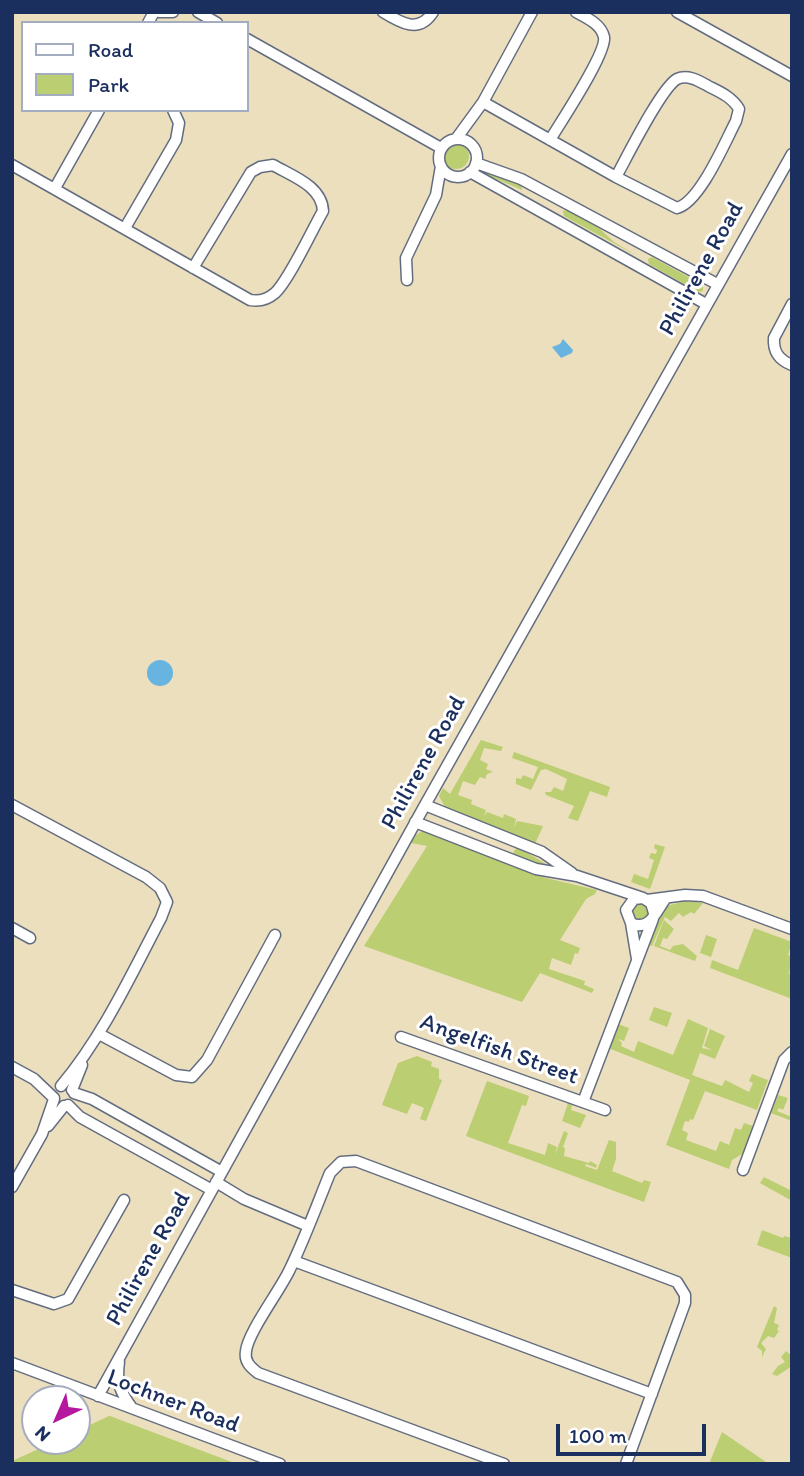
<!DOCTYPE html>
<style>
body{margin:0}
#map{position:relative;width:804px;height:1476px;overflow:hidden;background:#ecdfbe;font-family:Itim,sans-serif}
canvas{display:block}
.frame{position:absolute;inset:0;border:14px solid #1b2f5e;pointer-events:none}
.legend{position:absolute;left:21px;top:21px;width:228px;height:91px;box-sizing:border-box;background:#fff;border:2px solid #a4acbf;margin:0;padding:9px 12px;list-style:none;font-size:21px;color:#1b2f5e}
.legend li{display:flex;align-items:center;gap:14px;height:35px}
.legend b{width:35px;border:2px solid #a4acbf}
.north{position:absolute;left:21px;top:1385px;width:70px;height:70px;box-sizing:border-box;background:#fff;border:2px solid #a4acbf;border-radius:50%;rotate:224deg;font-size:19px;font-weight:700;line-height:28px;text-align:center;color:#1b2f5e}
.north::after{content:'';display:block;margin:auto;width:24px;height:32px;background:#b5179e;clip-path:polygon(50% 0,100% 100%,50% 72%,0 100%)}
.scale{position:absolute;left:556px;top:1424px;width:150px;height:32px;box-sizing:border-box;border:4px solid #1b2f5e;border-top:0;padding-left:9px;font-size:21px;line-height:24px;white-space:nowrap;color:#1b2f5e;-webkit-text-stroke:5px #fff;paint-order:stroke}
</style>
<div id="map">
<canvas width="804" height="1476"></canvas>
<div class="frame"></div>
<ul class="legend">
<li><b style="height:9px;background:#fff"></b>Road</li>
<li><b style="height:19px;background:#bbce71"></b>Park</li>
</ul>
<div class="north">N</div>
<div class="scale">100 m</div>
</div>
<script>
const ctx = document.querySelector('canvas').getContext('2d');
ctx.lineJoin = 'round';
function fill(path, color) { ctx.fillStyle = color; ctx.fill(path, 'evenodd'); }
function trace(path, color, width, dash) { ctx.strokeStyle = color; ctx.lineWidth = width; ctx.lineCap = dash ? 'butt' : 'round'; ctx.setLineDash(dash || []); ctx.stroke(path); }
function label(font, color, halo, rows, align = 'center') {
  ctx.font = font + ' Itim,sans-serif'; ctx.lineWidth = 6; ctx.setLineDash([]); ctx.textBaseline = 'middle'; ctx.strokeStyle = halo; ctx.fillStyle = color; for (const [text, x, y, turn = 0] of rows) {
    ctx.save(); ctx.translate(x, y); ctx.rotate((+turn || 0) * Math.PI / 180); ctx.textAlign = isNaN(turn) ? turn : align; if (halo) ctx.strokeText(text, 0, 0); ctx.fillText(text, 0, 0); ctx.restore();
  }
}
const green = new Path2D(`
 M443 156a13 13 0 1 1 26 0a13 13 0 1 1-26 0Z
 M478 168 521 184 522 190 478 171Z
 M567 210 599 228 614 242 637 256 564 216 563 211Z
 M652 257 703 285V291L698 292 649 264 648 259Z
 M481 740 503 747 501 751 484 748 480 760 488 764 486 769 493 772 487 774 485 779 480 777 475 785 463 781 458 795 472 800 471 804 486 810 484 816 487 812 503 818 504 814 516 819 514 828 517 821 543 826 535 844 445 807 439 796 443 788 450 794Z
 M514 752 610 787 607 797 590 791 578 821 568 818 574 806 546 795 545 792H551L554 787 563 791 567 779 546 769 541 770 531 790 516 784V778L521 779 523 775 533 779 538 767 512 758Z
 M424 830 546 878 597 890 595 894 586 899 560 940 580 948 578 954 575 953 571 965 552 958 549 969 585 981 584 985 594 989 592 993 540 973 522 1002 364 946 427 846 411 843 416 835Z
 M655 844 665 847 650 889 631 882 634 874 648 879 654 860 649 858 651 853 656 854 657 850 654 848Z
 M516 848 521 849 551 867 517 859 512 855Z
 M685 901 703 903 694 914 691 912 683 917 679 913 671 921 665 917 652 946 648 945 663 907Z
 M644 903 650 910 648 919 635 921 631 909 634 904Z
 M664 920 674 929 667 939 663 938 660 946 670 950 673 946 683 944 697 956 695 961 654 946Z
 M754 928 792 942 788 955 792 956 789 974 792 975V999L710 968 712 960 738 970Z
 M706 935 717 939 711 957 700 953Z
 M654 1007 672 1013 667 1027 649 1020Z
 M688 1019 708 1028 702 1048 712 1050 704 1046 710 1029 725 1036 715 1059 700 1053 692 1075 722 1086 725 1080 749 1092 753 1083 749 1081 752 1074 768 1080 757 1110 705 1091 693 1120 690 1119 689 1122 685 1121 682 1130 688 1133 686 1140 716 1151 720 1141 729 1145 735 1128 741 1130 744 1123 756 1127 747 1151 732 1160 729 1169 666 1145 690 1080 608 1048 618 1024 629 1028 624 1041 618 1039 622 1043 621 1046 634 1052 638 1041 673 1055Z
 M417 1056 432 1062 431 1066 439 1069V1079L442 1080 426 1121 420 1119 424 1108 412 1103 407 1114 382 1105 398 1063Z
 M487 1081 529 1096 526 1106 522 1105 508 1143 545 1155 548 1143 557 1147 555 1155 564 1131 568 1133 563 1147 565 1148 564 1156 589 1163 590 1161 597 1165 596 1168 586 1164 585 1166 597 1170 609 1140 616 1142V1159L612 1171 642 1183 644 1180 651 1182 644 1202 466 1136Z
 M778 1095 788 1098 783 1110 779 1108 777 1111 792 1117V1121L771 1113Z
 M568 1103 572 1105 571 1110 586 1115 580 1128 562 1121Z
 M764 1177 792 1191V1201L760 1183Z
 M762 1230 783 1238 784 1236 792 1238V1258L757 1245Z
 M774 1306 777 1308 774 1323 779 1325 777 1330 779 1331 774 1338 768 1336 761 1343 766 1349 762 1357V1351L757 1347Z
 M786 1351 792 1356V1366L777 1376 772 1374 778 1366 785 1362 781 1357Z
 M109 1416H110L237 1464H12V1461L56 1441H77V1431Z
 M722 1432 769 1464H709Z`);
const water = new Path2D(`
 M563 339 573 350 572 353 561 358 552 347 560 344Z
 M147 673a13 13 0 1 1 26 0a13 13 0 1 1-26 0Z`);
const minor = new Path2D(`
 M159 12H173
 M198 12 217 23
 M383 12C401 23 419 34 433 12
 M677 12 792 76
 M148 23 154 12
 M247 39 441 148
 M483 102 616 177 677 208C700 202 725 142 736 121L739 109C732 97 720 92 708 86 699 81 688 74 677 79 661 88 627 157 616 177
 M456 139 483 102 532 12
 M439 158a19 19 0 1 1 38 0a19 19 0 1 1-38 0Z
 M550 140C560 123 607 53 604 37 601 24 587 18 576 12
 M476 163 521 179 717 284
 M12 165 250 300C260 302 268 299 275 293 289 280 312 230 323 211 322 186 292 176 273 165L260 167 251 172 193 268
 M470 172 706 304
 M55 188 99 110
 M125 228 176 140 179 123 173 110
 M407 280 406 258 436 195 441 166
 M792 304 774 338C773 352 779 360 792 365
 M12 805 146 877 160 888 167 902 161 918C131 975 103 1036 61 1086
 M425 805 542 852 572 873
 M415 822 536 869 577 876 643 898
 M647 900 685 895 703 896 792 929
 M654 913 651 903 643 898 634 899 626 910 631 923C650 932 656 911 666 898
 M631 923 637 959
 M12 928 30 938
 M99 1034 176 1075 192 1077 207 1060 275 935
 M401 1037 605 1110
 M12 1067 34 1079 54 1098
 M72 1090 82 1065
 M74 1093 92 1099 222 1172
 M583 1102 653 919
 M68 1105 80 1117 212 1190
 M48 1126 64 1106
 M743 1170 784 1060 792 1052
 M216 1182 244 1199 308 1226
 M12 1187 42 1134 54 1099
 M294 1261 652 1394
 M12 1290 54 1304 68 1299 124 1200
 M119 1362C116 1382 120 1392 132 1408
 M12 1363 280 1464
 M98 1396 425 805 792 154
 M504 1464 258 1373C250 1367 244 1361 246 1351 248 1332 281 1289 290 1269 305 1238 317 1205 330 1173L341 1162 356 1161 677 1282 685 1295V1303L626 1464`);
const streetNames = [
 ["Philirene Road",702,269,-61],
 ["Philirene Road",424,763,-61],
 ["Angelfish Street",499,1050,20],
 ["Philirene Road",149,1259,-61],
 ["Lochner Road",173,1402,21]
];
fill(green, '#bbce71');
fill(water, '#68b4e1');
trace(minor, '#646d80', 13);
trace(minor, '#fff', 10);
label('24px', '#1b2f5e', '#fff', streetNames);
</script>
